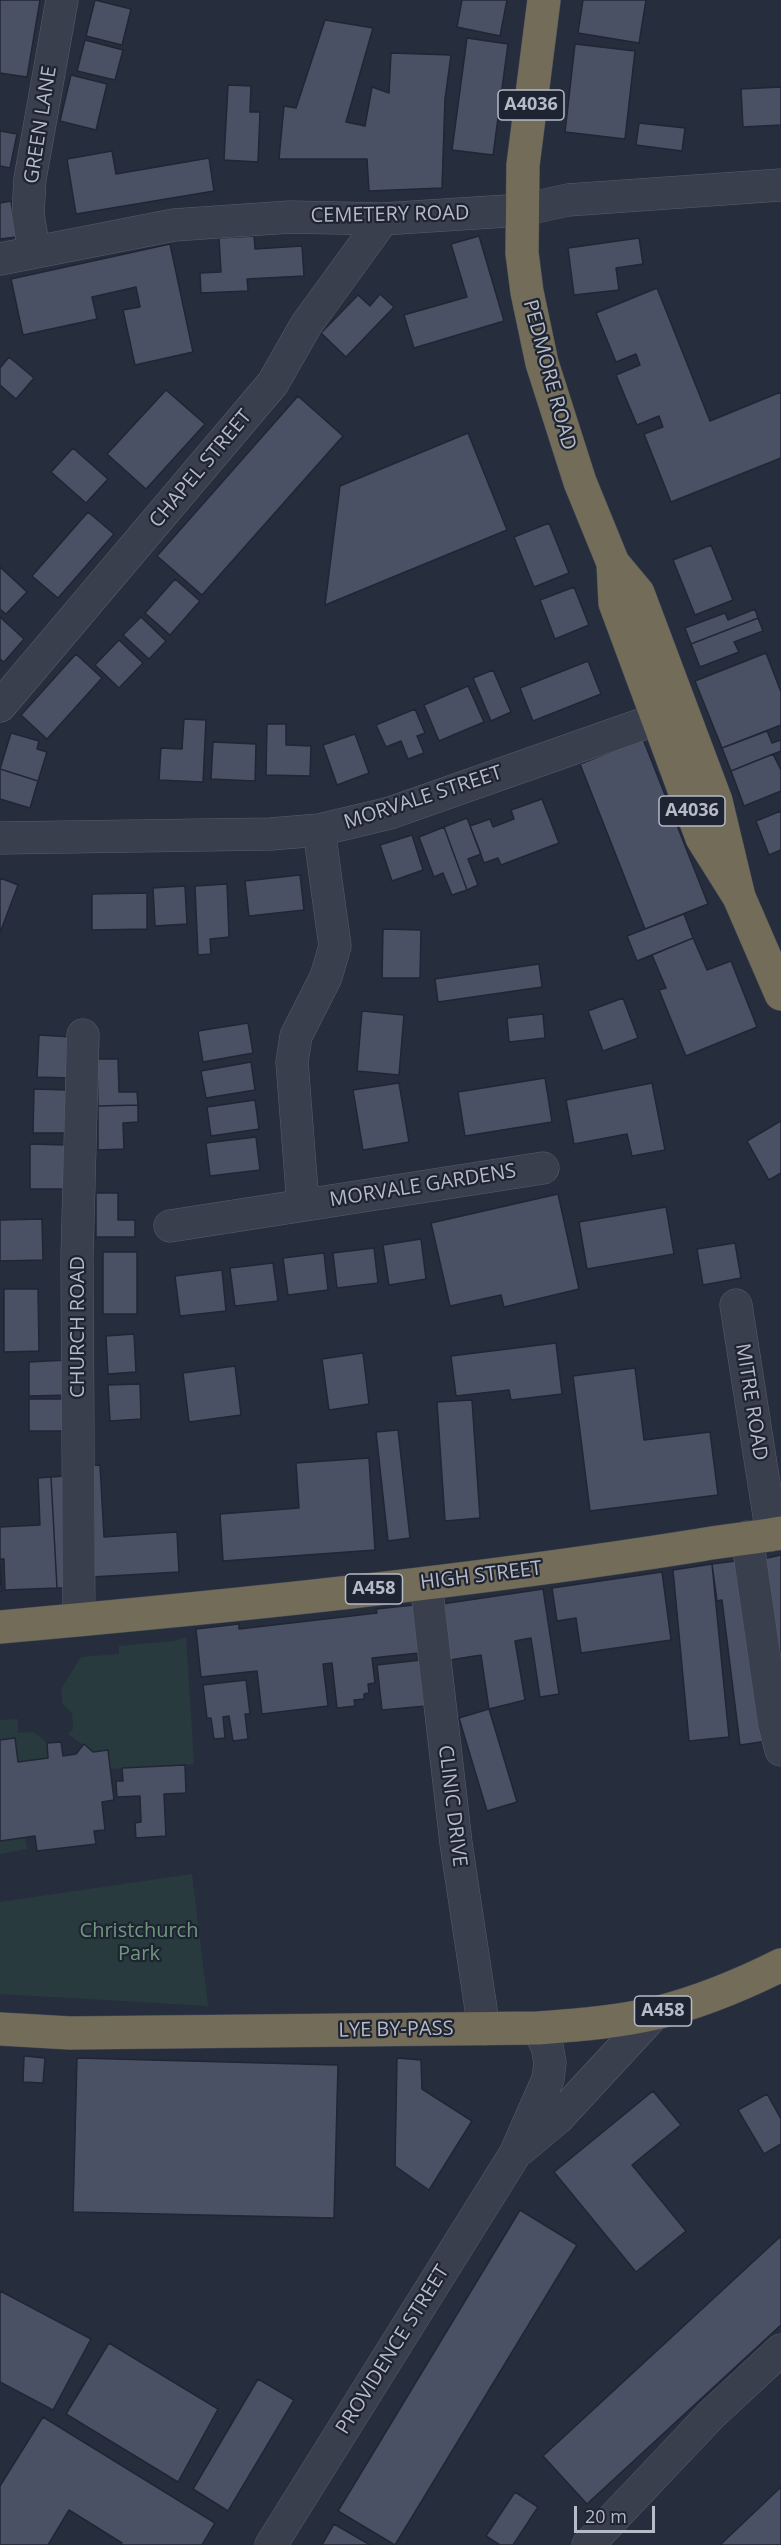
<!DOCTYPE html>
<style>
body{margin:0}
#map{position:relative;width:781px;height:2545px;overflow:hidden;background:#262d3d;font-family:"Open Sans",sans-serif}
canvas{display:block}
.scale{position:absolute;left:574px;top:2506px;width:81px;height:27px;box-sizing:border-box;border:3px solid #b6bbc8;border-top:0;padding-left:8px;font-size:18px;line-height:21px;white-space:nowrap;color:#b6bbc8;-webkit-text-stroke:4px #1f2432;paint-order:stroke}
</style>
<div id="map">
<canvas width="781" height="2545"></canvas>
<div class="scale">20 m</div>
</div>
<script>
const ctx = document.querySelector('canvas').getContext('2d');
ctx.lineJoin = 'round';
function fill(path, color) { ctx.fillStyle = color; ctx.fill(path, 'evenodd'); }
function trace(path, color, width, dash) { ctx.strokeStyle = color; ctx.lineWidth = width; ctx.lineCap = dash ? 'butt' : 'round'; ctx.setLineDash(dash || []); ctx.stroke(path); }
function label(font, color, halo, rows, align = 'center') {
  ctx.font = font + ' "Open Sans",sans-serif'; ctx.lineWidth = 4.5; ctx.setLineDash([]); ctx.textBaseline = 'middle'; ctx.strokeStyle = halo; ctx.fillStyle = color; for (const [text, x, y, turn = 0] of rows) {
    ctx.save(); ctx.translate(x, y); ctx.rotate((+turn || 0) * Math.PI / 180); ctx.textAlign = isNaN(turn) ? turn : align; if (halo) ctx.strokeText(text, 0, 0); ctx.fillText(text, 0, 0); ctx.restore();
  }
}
const green = new Path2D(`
 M186 1637 194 1764 110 1769 108 1750 93 1752 68 1734 73 1729 72 1713 62 1703 61 1689 81 1657 119 1654V1646L174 1641Z
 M18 1719V1733L34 1732 47 1743 48 1758 18 1762 15 1738 0 1740V1720Z
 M25 1837 27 1849 0 1854V1841Z
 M192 1874 208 2006 0 1994V1902Z`);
const building = new Path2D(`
 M0 0H40L27 77 0 73Z
 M95 0 131 9 122 45 86 36Z
 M462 0H507L500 36 457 27Z
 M583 0H646L639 43 578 33Z
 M325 20 373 28 346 122 365 126 372 87 389 93 391 53 451 55 445 99 442 188 369 191 367 159H279L284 106 296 108Z
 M467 38 508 44 493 155 452 150Z
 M85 40 123 50 115 80 77 71Z
 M575 44 635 51 625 139 565 132Z
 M71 75 107 84 96 130 60 121Z
 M228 85 251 86 250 112H260L258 162 224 160Z
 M781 87V125L743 127 741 89Z
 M639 123 685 128 682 151 636 145Z
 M0 131 17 134 10 168 0 166Z
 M112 151 116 174 209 158 214 191 76 214 67 159Z
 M11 201 16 237 0 239V203Z
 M254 236 255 249 302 246 304 276 247 279 248 291 201 293 200 273 221 272 219 238Z
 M479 236 504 321 414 348 404 315 467 297 451 244Z
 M639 238 643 264 616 268 619 290 574 295 568 248Z
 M170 244 193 352 135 365 123 310 140 307 136 287 92 297 97 319 23 335 11 279Z
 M657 288 710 421 781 392V458L671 502 644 434 663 427 659 416 637 425 616 375 640 365 636 354 616 362 596 313Z
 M380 294 394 307 346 357 321 333 358 295 370 306Z
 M9 357 34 378 16 399 0 385V368Z
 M166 390 205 424 146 489 107 454Z
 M298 396 343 436 202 595 157 556Z
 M468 433 507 530 325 605 340 486Z
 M73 448 108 479 86 503 51 472Z
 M88 512 114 534 58 598 32 576Z
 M549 523 569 573 534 587 514 537Z
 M711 545 733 600 695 615 673 560Z
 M0 567 27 592 6 614 0 609Z
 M175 579 200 601 170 635 145 613Z
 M574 587 589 625 555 639 540 600Z
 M755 609 758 618 691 644 685 628 725 613 728 620Z
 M0 617 24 639 4 662 0 659Z
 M141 617 166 641 149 659 123 635Z
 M758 618 763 631 734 642 739 652 700 667 691 644Z
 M119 640 143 663 119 688 95 665Z
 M766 653 781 692V725L722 748 695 681Z
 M76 654 102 678 47 739 21 715Z
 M588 661 601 694 533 721 520 688Z
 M493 670 511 712 491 721 473 678Z
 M468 686 484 722 439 741 424 705Z
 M415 709 425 733 417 736 424 753 408 759 401 741 386 747 376 725Z
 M184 719 206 720 203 782 159 780 161 748 182 749Z
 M267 724H286V745L311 746 310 776 266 775Z
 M767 731 772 743 781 740V751L731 771 722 748Z
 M11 733 39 741 37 749 47 752 38 781 0 769Z
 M355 734 369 773 337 785 323 745Z
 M643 739 708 904 645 929 580 764Z
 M213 742 256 744 255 781 211 779Z
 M773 754 781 770V791L744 806 731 771Z
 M0 769 38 781 30 808 0 799Z
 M542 799 559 843 501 865 498 858 484 863 470 826 490 819 493 827 514 819 511 810Z
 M781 811V850L769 855 756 821Z
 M467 818 481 854 468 859 478 885 467 890 444 827Z
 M444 827 467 890 452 895 443 873 434 877 419 837Z
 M412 835 423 870 392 881 380 845Z
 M300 875 304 910 249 916 245 881Z
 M0 878 18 885 0 933Z
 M227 884 229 937 210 939 211 954 198 955 195 886Z
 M185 886 187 924 155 926 153 888Z
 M147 893V929L92 930V894Z
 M684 914 693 938 637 961 627 936Z
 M383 929 421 930 420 978H382Z
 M693 938 707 970 731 961 757 1027 686 1056 659 990 666 988 652 955Z
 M539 964 542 987 438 1002 435 979Z
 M623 998 638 1038 603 1051 588 1011Z
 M362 1011 404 1015 399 1075 357 1071Z
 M543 1014 545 1038 509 1042 507 1018Z
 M248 1023 253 1053 203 1062 198 1031Z
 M39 1035 72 1037 70 1078 37 1077Z
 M97 1059H118L119 1092H137L138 1105 98 1106Z
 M251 1062 255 1090 206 1098 201 1071Z
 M545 1078 552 1122 465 1136 458 1092Z
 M399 1083 409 1142 363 1150 353 1090Z
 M652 1083 665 1150 632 1156 627 1134 574 1144 566 1100Z
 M34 1089 68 1090 67 1133H33Z
 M255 1100 259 1129 211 1136 207 1107Z
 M138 1105V1122L123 1123 124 1149 98 1150V1106Z
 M781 1121V1173L769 1180 747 1141Z
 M256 1137 260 1170 210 1176 206 1143Z
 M30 1144 67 1145V1189H30Z
 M96 1193H118V1220H135V1237H96Z
 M558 1194 579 1289 504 1307 501 1295 450 1306 431 1223Z
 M666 1207 674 1254 587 1269 579 1222Z
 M42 1219 43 1260 0 1261V1220Z
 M421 1239 426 1279 389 1285 383 1245Z
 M735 1243 741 1278 703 1285 697 1249Z
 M374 1248 378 1283 337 1288 333 1253Z
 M103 1252H137V1314H103Z
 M324 1253 328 1290 288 1295 283 1258Z
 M273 1263 278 1301 235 1306 230 1268Z
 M222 1270 226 1311 180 1316 175 1276Z
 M4 1289H38L39 1351 4 1352Z
 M134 1334 136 1372 108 1374 106 1336Z
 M556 1343 562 1394 511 1400 509 1390 456 1396 451 1356Z
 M363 1353 369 1404 329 1410 322 1359Z
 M68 1360 69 1395 29 1396V1362Z
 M235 1366 241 1415 189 1422 183 1373Z
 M635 1368 644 1440 710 1432 718 1495 590 1511 573 1376Z
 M140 1384 141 1419 110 1421 108 1385Z
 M29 1399H68V1431H29Z
 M472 1400 480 1518 445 1521 437 1402Z
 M398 1430 410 1538 388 1541 376 1432Z
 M369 1458 375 1550 223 1561 220 1514 299 1508 296 1463Z
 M100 1465 104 1537 177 1532 179 1572 91 1577 84 1466Z
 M65 1476 74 1588H57L51 1477Z
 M51 1477 57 1588 5 1590 4 1559H0V1527L40 1525 38 1478Z
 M781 1555V1653L778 1654 758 1560Z
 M744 1560 767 1741 740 1745 722 1600 717 1601 712 1564Z
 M0 1563 2 1591 0 1592Z
 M712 1564 729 1737 689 1741 673 1570Z
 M662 1572 671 1640 581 1653 576 1618 557 1621 552 1588Z
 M543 1589 559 1694 540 1697 531 1638 515 1641 525 1700 489 1709 481 1655 450 1660 442 1604Z
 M414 1605 419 1653 372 1658 375 1683 368 1684 369 1693 364 1694V1699L354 1700 355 1706 337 1708 332 1663 323 1664 328 1706 262 1714 257 1671 201 1677 196 1629 239 1624V1629L377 1613 376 1609Z
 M421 1660 426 1706 382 1710 377 1665Z
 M246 1680 250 1714H245L248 1739 233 1741 229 1716 223 1717 225 1738 214 1739 211 1718H207L203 1685Z
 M489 1709 517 1802 487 1811 459 1718Z
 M15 1738 18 1762 48 1758 47 1743 61 1742 63 1756 76 1754 84 1744 93 1752 108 1750 114 1800 102 1802 105 1830 94 1831 96 1844 37 1851 35 1836 0 1841V1740Z
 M185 1765 186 1793 164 1794 166 1836 136 1838 135 1823 141 1822 140 1796 117 1797 116 1781H123L122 1768Z
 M24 2056 45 2058 43 2083 23 2082Z
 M77 2058 338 2065 334 2218 73 2212Z
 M397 2058 421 2060 422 2089 472 2121 429 2190 395 2166Z
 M653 2091 681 2125 632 2165 686 2231 636 2272 554 2172Z
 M767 2094 781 2119V2144L764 2154 738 2110Z
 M520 2210 577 2245 395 2545 338 2511Z
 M781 2236V2325L587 2504 543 2456Z
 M0 2291 91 2339 53 2410 0 2382Z
 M109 2343 218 2409 178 2482 66 2414Z
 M258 2379 294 2400 228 2511 193 2489Z
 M43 2417 215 2523 202 2545H121L122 2543 69 2510 48 2545H0V2486Z
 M781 2487V2545H720Z
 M515 2492 538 2507 513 2545H500L486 2536Z
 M334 2524 370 2545H322Z`);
const minor = new Path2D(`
 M34 251 28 214 30 179 62 0
 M0 259 174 225 290 217 383 219 522 210 568 200 781 185
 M0 706 273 383 306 325 383 219
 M0 838 271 834 319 830 390 813 657 719 676 716 681 719
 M303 1205 292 1062 296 1036 326 977 335 946 319 830
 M170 1226 543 1168
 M736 1305 772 1535
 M747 1537 774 1723 781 1750
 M426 1583 456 1843 484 2029
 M79 1620 77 1257 83 1035
 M520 2150 558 2118 655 2013
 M271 2545 515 2154 548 2079 550 2063 547 2046 538 2028
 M588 2545 712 2414 781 2350`);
const highway = new Path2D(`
 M544 0 523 165 522 253 527 292 542 363 580 482 613 563 638 593 716 801 739 897
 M613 563 615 603 702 838 739 897 781 994
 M0 1627C234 1606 468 1582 700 1545 727 1540 754 1538 781 1533
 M0 2029 70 2033 538 2028C577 2025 618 2022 656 2013 700 2002 741 1985 781 1965`);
const shields = [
 [531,105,66],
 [692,811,66],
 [374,1589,57],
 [663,2011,57]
];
const shieldNames = [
 ["A4036",531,105],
 ["A4036",692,811],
 ["A458",374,1589],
 ["A458",663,2011]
];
const streetNames = [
 ["GREEN LANE",41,125,-81],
 ["CEMETERY ROAD",390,215,-1],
 ["PEDMORE ROAD",549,375,75],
 ["CHAPEL STREET",201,469,-50],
 ["MORVALE STREET",423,798,-18],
 ["MORVALE GARDENS",423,1186,-9],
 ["CHURCH ROAD",78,1327,-90],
 ["MITRE ROAD",751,1402,81],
 ["HIGH STREET",481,1576,-7],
 ["CLINIC DRIVE",452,1806,83],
 ["LYE BY-PASS",396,2030,-1],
 ["PROVIDENCE STREET",393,2350,-58]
];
const parkNames = [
 ["Christchurch",139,1931],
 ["Park",139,1954]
];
fill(green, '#293a3f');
fill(building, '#4b5164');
trace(building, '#212634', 1.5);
trace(minor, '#585d6b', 33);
trace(highway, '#454a58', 34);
trace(minor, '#3a3f4d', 32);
trace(highway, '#726c58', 33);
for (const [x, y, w] of shields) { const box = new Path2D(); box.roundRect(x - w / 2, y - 15, w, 30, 4.5); ctx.fillStyle = '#1f2432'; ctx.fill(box); trace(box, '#b6bbc8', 1.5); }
label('bold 18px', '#b6bbc8', null, shieldNames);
label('20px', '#b6bbc8', '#1f2432', streetNames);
label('20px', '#6f977e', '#1f2432', parkNames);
</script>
